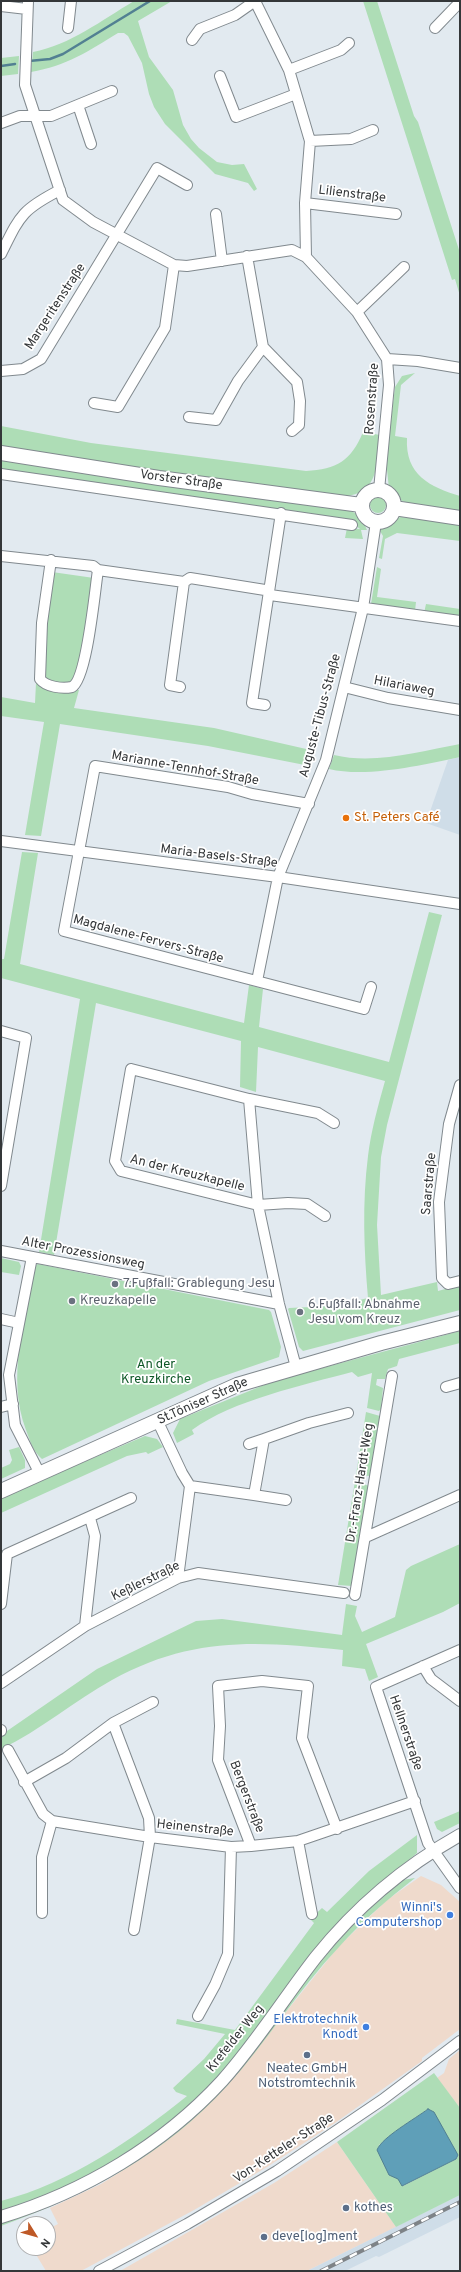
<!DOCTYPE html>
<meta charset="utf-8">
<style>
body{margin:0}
#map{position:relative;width:461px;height:2272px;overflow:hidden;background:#e2eaf0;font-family:Overpass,sans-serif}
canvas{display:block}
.frame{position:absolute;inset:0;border:2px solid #343739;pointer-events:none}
.north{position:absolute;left:16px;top:2216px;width:40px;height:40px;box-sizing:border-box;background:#fff;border:1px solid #aeafb0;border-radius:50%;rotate:127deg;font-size:11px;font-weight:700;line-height:16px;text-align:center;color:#343739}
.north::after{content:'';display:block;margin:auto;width:14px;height:18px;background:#be5927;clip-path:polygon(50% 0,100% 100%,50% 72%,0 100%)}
</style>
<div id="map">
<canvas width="461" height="2272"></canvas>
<div class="frame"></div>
<div class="north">N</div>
</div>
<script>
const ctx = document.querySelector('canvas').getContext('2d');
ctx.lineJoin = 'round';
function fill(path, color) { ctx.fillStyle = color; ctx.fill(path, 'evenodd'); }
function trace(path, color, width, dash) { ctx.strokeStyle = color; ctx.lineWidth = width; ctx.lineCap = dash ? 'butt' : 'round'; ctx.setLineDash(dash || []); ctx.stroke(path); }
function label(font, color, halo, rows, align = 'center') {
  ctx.font = font + ' Overpass,sans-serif'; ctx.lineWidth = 3.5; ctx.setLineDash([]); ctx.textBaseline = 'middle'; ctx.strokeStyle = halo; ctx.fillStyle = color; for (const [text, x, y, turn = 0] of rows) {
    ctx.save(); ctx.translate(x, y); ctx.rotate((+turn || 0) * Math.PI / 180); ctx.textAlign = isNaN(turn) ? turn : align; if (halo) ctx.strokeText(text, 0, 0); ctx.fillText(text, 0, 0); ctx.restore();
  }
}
const commercial = new Path2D(`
 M421 1876 441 1885 460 1902V2029L422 2058V2061L335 2123 267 2167 194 2210 81 2271H46L32 2248H48V2229L58 2224 50 2208 101 2184 136 2162 161 2145 226 2087 338 1947 387 1900Z
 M460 2050V2108L437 2078 444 2073 449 2059Z
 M337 2142 396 2227 307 2271H120L274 2183Z`);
const built = new Path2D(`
 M460 757V835L426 823 448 760Z
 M460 2195V2217L379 2257 376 2256 345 2271H307Z`);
const green = new Path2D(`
 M134 1H172L138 21 149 57 173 90 183 125 191 139 199 148 217 162 232 165 244 164 257 189 254 191 248 183 215 174 165 124 154 107 149 94 142 63 128 36 124 33H118C89 51 66 66 31 72L33 52C70 45 102 20 134 1Z
 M363 1H377L414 116 418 122 460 253V296L455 279 452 280Z
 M19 56 18 74 1 76V58Z
 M415 373 401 385 395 436 407 438C405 475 430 487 460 496V513L407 503 398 499 389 489 386 460 395 387 402 376Z
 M1 426 91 443 306 471C337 469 351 461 363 432L380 435C376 467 380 495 339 497L1 449Z
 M1 459 350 511 360 515 367 530H361L363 539 345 538 347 528 360 529 355 525 1 471Z
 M370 505a8 8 0 1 1 16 0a8 8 0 1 1-16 0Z
 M401 517 460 524V541L397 533 385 539 382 559 379 558 383 536 380 531C384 522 392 519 401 517Z
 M377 567 381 569 377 597 416 602 415 611 373 605 371 604Z
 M52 572 94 578C90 603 85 666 69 684L53 682 44 678 43 651Z
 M426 604 460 609V618L424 613Z
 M36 683C51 690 63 691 79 690L74 708 214 728 315 751 310 766 208 746 60 724 41 836 25 835 44 722 1 716V697L35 703Z
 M460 744V757C422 765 367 778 329 769L334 755C375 765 420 751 460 744Z
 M22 852 38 853 20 964 244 1023 249 985 263 989 259 1027 389 1062 429 912 442 915 387 1125 381 1157 377 1225 381 1295 437 1282 438 1291 460 1285V1310L303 1351 299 1347 288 1309 289 1308 334 1306 368 1298C364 1251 362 1203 368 1156 371 1131 378 1106 385 1081L258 1047 256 1092 240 1087 241 1041 96 1003 54 1255 39 1252 80 999 1 978V959H4Z
 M1 1258 19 1262 21 1266 19 1275 1 1272Z
 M38 1264 269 1310 271 1312 281 1347 279 1357 209 1381 42 1459C33 1451 30 1441 26 1430 6 1377 25 1319 35 1266Z
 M460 1331V1343L399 1359 397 1366 388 1369 385 1379H377L376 1385 383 1388 381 1409 379 1411 367 1408 372 1373 358 1377 352 1372C304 1385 233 1400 192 1430L194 1434 177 1443 173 1433 180 1419 274 1381Z
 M366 1412 380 1416 371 1476 356 1475Z
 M145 1436 157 1439 163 1447 148 1454 146 1452 127 1456 1 1513V1497Z
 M19 1447 25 1460V1468L1 1479V1468L10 1464 12 1460 9 1450Z
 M355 1481 369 1486 352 1586 338 1585Z
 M460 1544V1603L443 1612 366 1644 378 1677 369 1681 365 1669 342 1666 343 1650C258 1641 191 1636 112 1680 74 1701 41 1730 1 1749V1733L7 1731 97 1669 196 1621 222 1619 342 1635 346 1604 357 1606 355 1616 362 1632 395 1617 406 1570 411 1566Z
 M460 1811V1823L442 1832 437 1829 434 1822Z
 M417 1835V1853L362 1900 238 2056 199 2098 151 2138 89 2177 1 2213V2201C70 2183 132 2140 187 2096L176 2092 173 2088 204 2059 225 2034 176 2024 177 2019 235 2030 314 1923 310 1919 322 1908 327 1912 369 1871Z
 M415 1878C388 1899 362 1921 339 1947 298 1990 267 2042 227 2086 162 2157 90 2193 1 2226V2222L159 2143 309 1974 334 1943 366 1910 402 1880Z
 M434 2073 460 2108V2195L396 2227 337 2142ZM428 2109 458 2156 456 2159 403 2186 379 2145Z`);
const water = new Path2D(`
 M428 2109 434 2112 458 2155 456 2159 402 2186 398 2179 389 2175 377 2150C382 2137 415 2119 428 2109Z`);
const stream = new Path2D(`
 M29 61 50 59 63 54 150 1
 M1 66 15 64`);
const minor = new Path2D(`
 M28 1 25 85 63 200 93 222 174 265 187 266 292 250 306 257
 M255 1 289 70 310 141 305 203 306 257 357 312 387 359
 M1 6 27 9
 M68 28 71 1
 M435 28 460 2
 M192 40 200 29 235 15 255 1
 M289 70 341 50 349 43
 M220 76 236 117 296 94
 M78 105 91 144
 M1 123 20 116H51L112 91
 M310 141 351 139 373 130
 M305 203 396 214
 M216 214 222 261
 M1 254C20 216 21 210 60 190
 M247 256 263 347 297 382 300 401 299 425 292 431
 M357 312 404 267
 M1 371 23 369 41 359 157 168 187 185
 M94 403 118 407 165 328 174 265
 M189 417 216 420 238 381 263 347
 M1 474 352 525
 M379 490 389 385 387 359 418 361 460 368
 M1 556 93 566 98 570 184 582 190 578 265 590 270 595 460 621
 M51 560 42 623 40 679C46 687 62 689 72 687 87 679 95 589 98 570
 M180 687 170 685 184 582
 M344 687 388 698 460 710
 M265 705 252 703 281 513
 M309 804 252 794 228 787 95 766 64 931 364 1009 371 987
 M1 841 278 877 460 904
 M257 981 278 877 326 760 363 608 376 522
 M1 1031 26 1038 1 1186
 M460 1085 449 1124 439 1202 442 1278 448 1284 460 1281
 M249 1099 258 1205 279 1304 296 1367
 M325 1216 307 1204 288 1203 258 1205 121 1171 115 1161 131 1069 249 1099 318 1113 334 1123
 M1 1251 279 1304
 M32 1257 9 1375 15 1425 40 1474
 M1 1319 19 1323
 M446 1387 460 1383
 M1 1407 13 1404
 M158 1422 182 1473 190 1486 178 1578
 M249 1444 264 1439
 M190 1486 254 1495 264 1439 309 1423 348 1413
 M254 1495 286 1500
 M366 1537 460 1495
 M355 1595 392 1376
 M1 1604 7 1554 131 1498
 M85 1626 95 1536 90 1518
 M460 1650 376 1687 428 1843 460 1888
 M423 1666 431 1679 460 1701
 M1 1683 85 1626 178 1578 198 1573 344 1593
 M113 1723 153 1702
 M1 1730V1731
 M8 1750 43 1814 52 1821 150 1837 231 1847 251 1846 298 1841 415 1801
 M24 1782 66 1758 113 1723 149 1818 150 1837 134 1930
 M298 1841 312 1914
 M251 1846 218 1760 220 1726 218 1686 262 1681 308 1686 302 1738 337 1829
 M42 1913V1857L52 1821
 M198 2016 215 1985 228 1954 231 1847
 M99 2271 187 2224 277 2171 382 2100 460 2041`);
const tertiary = new Path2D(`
 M1 2217C84 2192 163 2145 222 2081 257 2042 284 1998 316 1957 356 1907 405 1866 460 1835`);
const secondary = new Path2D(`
 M1 453 159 478 361 505
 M362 506a16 16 0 1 1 32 0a16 16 0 1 1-32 0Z
 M394 508 460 518
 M1 1491 237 1385 381 1343 460 1323`);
const rail = new Path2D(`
 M321 2271 460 2202`);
const markers = [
 [346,818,4,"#e8710a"],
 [115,1284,4,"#6b7280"],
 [72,1301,4,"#6b7280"],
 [300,1312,4,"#6b7280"],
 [450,1915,4,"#3f7fe0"],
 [366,2027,4,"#3f7fe0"],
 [307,2055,4,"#5c6f8a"],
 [346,2208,4,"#5c6f8a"],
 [264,2237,4,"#5c6f8a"]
];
const streetNames = [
 ["Lilienstraße",352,195,7],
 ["Margeritenstraße",56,307,-57],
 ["Rosenstraße",373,399,-86],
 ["Vorster Straße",181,481,8],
 ["Hilariaweg",404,687,11],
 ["Auguste-Tibus-Straße",321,716,-75],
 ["Marianne-Tennhof-Straße",185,769,10],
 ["Maria-Basels-Straße",219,857,7],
 ["Magdalene-Fervers-Straße",148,940,15],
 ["An der Kreuzkapelle",187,1174,14],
 ["Saarstraße",430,1184,-85],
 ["Alter Prozessionsweg",83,1254,11],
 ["St.Töniser Straße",203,1402,-24],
 ["Dr.-Franz-Hardt-Weg",361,1483,-81],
 ["Keßlerstraße",146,1582,-26],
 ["Hellnerstraße",405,1733,71],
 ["Bergerstraße",246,1797,69],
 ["Heinenstraße",195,1829,6],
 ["Krefelder Weg",236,2039,-51],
 ["Von-Ketteler-Straße",284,2149,-33]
];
const foodNames = [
 ["St. Peters Café",354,818]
];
const worshipNames = [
 ["7.Fußfall: Grablegung Jesu",123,1284],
 ["Kreuzkapelle",80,1301],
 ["6.Fußfall: Abnahme",308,1305],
 ["Jesu vom Kreuz",308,1320]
];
const parkNames = [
 ["An der",156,1365],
 ["Kreuzkirche",156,1380]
];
const shopNames = [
 ["Winni's",442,1908],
 ["Computershop",442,1923],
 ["Elektrotechnik",358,2020],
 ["Knodt",358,2035]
];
const serviceNames = [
 ["Neatec GmbH",307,2069,"center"],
 ["Notstromtechnik",307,2084,"center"],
 ["kothes",354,2208],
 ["deve[log]ment",272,2237]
];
fill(commercial, '#efdacc');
fill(built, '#cfdde8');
fill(green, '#aeddb6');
fill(water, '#5f9fb8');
trace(water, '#528092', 1);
trace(stream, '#528092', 2.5);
trace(minor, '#81898e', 12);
trace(tertiary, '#81898e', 14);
trace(secondary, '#81898e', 16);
trace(minor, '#fff', 10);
trace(tertiary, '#fff', 12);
trace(secondary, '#fff', 14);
trace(rail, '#7e8387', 4);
trace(rail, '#fff', 2.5, [8]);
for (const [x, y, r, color] of markers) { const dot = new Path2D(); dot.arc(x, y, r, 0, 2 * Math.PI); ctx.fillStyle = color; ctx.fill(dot); trace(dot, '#fff', 1.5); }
label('13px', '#343739', '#fff', streetNames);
label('13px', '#c56008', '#fff', foodNames, 'left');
label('13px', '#5b616d', '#fff', worshipNames, 'left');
label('13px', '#0d5726', '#fff', parkNames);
label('13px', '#366cbe', '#fff', shopNames, 'right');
label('13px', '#4e5e75', '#fff', serviceNames, 'left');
</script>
